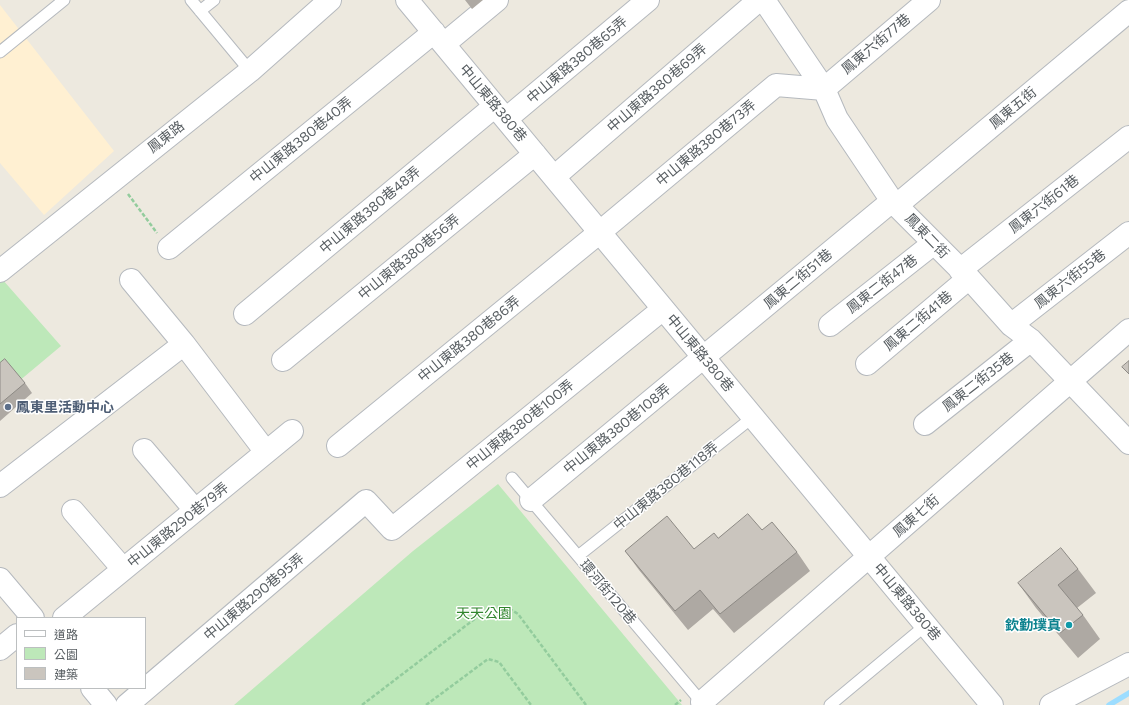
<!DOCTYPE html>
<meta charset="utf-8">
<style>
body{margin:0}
#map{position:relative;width:1129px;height:705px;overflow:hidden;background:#ede9df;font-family:Commissioner,"Noto Sans TC",sans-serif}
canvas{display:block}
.legend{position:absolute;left:16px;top:617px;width:130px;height:72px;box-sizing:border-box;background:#fff;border:1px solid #bcbfc0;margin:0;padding:5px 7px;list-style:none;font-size:12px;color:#585e62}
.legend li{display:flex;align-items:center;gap:8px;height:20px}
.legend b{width:20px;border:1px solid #bcbfc0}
</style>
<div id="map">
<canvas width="1129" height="705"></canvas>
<ul class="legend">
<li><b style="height:5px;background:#fff"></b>道路</li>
<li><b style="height:11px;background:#bde8b9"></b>公園</li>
<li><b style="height:11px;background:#cac5be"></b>建築</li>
</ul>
</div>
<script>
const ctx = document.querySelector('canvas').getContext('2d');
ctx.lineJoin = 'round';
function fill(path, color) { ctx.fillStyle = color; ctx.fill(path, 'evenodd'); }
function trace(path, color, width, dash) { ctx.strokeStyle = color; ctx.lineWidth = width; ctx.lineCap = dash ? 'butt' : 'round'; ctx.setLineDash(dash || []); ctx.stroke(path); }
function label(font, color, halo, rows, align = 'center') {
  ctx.font = font + ' Commissioner,"Noto Sans TC",sans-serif'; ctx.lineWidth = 3; ctx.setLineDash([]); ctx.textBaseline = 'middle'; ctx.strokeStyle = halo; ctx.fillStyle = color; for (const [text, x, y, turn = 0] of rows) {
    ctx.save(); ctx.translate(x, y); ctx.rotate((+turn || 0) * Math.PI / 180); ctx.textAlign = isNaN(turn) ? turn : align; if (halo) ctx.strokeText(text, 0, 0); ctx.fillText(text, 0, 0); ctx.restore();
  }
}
const commercial = new Path2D(`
 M0 5 114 151 44 215 0 163Z`);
const green = new Path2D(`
 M2 279 61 346 0 397V281Z
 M498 484 682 705H234L413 551Z`);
const stream = new Path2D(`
 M1109 705 1129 693`);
const path = new Path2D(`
 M128 194 157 233
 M362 705 489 608C500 606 508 607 518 614L586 705
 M426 705 488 659 499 662 531 705
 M675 705 681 700`);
const service = new Path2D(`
 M191 0 250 71
 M200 11 214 0
 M0 52 64 0
 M512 478 704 705
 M578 556 753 417
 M830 705 926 625`);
const minor = new Path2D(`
 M407 0 992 705
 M764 0 824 89 837 119 892 201 969 278 1011 325 1031 340 1129 443
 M444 44 497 0
 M506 119 648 0
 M554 177 759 0
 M897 205 1129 11
 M169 248 434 32
 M960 270 1129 137
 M0 271 250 71 330 0
 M131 280 184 344 266 452
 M245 314 495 106
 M830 325 934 243
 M1011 325 1129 233
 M283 360 535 154
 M867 364 969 278
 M925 424 1031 340
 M338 446 600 232 776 85 824 89 929 0
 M144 450 195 510
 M0 486 184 344
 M531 500 892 201
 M73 511 123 569
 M0 579 33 618
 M64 618 292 431
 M0 649 17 635
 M92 688 106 705
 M702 702 1129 330
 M127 705 366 501 392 529 663 309
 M1051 705 1129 664`);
const wall = new Path2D(`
 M465 0H483L472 9Z
 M0 363 25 383 32 393 0 421Z
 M762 530 797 552 810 571 734 633 713 609 688 630 639 570 625 551 694 549 718 538Z
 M1078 569 1096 593 1077 608 1083 615 1100 639 1078 658 1036 608 1018 583Z`);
const building = new Path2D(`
 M5 359 25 383 0 404V363Z
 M1129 361V374L1122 367Z
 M748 514 762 530 772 522 797 552 720 614 700 590 675 611 625 551 667 516 694 549 714 533 718 538Z
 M1061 548 1078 569 1058 585 1083 615 1060 633 1018 583Z`);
const markers = [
 [8,407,4,"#5c6f8a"],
 [1069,625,4,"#0f9aa8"]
];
const streetNames = [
 ["鳳東六街77巷",876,44,-40],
 ["中山東路380巷65弄",577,60,-40],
 ["中山東路380巷69弄",657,88,-41],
 ["中山東路380巷",493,103,50],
 ["鳳東五街",1013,108,-40],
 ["鳳東路",166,137,-38],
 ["中山東路380巷40弄",301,140,-39],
 ["中山東路380巷73弄",706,143,-40],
 ["鳳東六街61巷",1044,204,-38],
 ["中山東路380巷48弄",370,210,-40],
 ["鳳東二街",927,236,46],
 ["中山東路380巷56弄",409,257,-39],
 ["鳳東二街51巷",798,279,-40],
 ["鳳東六街55巷",1070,279,-38],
 ["鳳東二街47巷",882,284,-38],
 ["鳳東二街41巷",918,321,-40],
 ["中山東路380巷86弄",469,339,-39],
 ["中山東路380巷",700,353,50],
 ["鳳東二街35巷",978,382,-38],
 ["中山東路380巷100弄",520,425,-39],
 ["中山東路380巷108弄",617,429,-39],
 ["中山東路380巷118弄",666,486,-39],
 ["鳳東七街",916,516,-41],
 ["中山東路290巷79弄",178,525,-39],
 ["環河街120巷",608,592,50],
 ["中山東路290巷95弄",254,597,-40],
 ["中山東路380巷",907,602,50]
];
const serviceNames = [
 ["鳳東里活動中心",16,407]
];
const parkNames = [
 ["天天公園",484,613]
];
const cultureNames = [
 ["欽勤璞真",1061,625]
];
fill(commercial, '#fff0d2');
fill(green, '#bde8b9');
trace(stream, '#9dddff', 5.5);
trace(service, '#b5b9be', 13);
trace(minor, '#b5b9be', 24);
trace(path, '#93cc9d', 2.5, [4, 2]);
trace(service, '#fff', 11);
trace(minor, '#fff', 22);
fill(wall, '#aea9a3');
fill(building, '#cac5be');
trace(building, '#8d8a85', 1);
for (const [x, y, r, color] of markers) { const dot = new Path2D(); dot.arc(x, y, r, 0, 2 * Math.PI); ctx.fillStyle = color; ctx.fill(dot); trace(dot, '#fff', 1.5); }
label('14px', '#585e62', '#fff', streetNames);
label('bold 14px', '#4e5e75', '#fff', serviceNames, 'left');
label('14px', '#30852d', '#fff', parkNames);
label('bold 14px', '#0d838f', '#fff', cultureNames, 'right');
</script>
